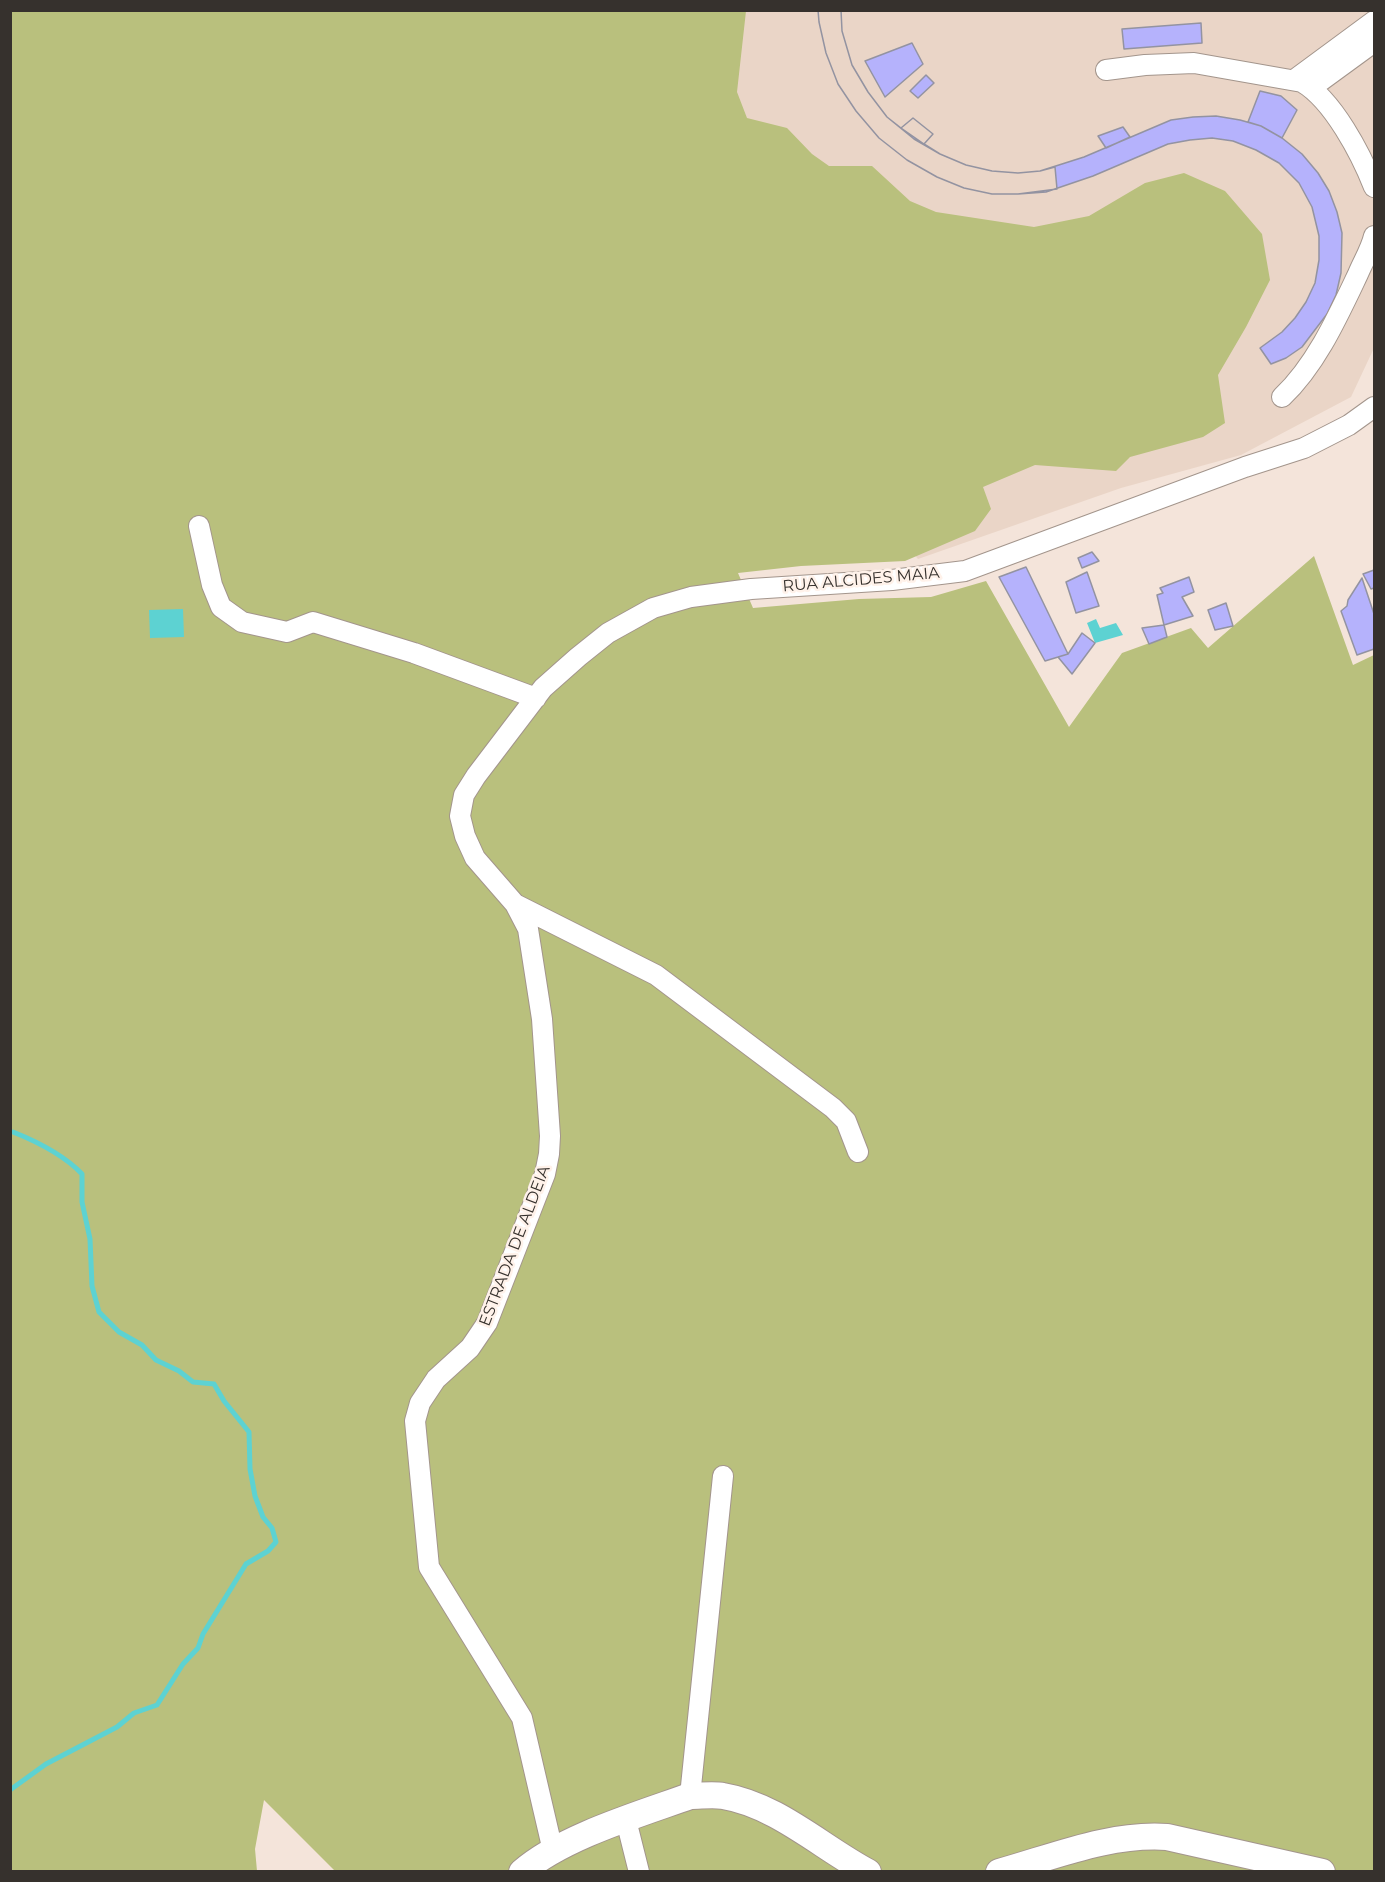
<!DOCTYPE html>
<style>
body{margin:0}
#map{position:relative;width:1385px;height:1882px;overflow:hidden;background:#f4e4da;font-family:Montserrat,sans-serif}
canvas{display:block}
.frame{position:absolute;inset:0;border:12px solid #36312d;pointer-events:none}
</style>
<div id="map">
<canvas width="1385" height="1882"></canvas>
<div class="frame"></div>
</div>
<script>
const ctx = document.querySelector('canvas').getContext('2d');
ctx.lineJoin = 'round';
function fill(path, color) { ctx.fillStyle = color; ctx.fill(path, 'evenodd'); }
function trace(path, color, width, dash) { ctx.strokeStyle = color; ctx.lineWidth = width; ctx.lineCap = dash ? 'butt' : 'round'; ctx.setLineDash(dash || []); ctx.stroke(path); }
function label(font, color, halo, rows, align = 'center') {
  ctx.font = font + ' Montserrat,sans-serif'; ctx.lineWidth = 5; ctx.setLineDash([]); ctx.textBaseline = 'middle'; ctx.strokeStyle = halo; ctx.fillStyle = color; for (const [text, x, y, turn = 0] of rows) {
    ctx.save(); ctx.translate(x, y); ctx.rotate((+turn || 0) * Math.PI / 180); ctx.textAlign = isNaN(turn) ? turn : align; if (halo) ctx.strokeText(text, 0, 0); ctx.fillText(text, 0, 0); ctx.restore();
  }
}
const built = new Path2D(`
 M704 11H1374V348L1351 397 1241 455 1121 488 918 559 858 489Z`);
const green = new Path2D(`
 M11 11H746L737 92 747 118 787 128 812 154 829 166H872L910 201 936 212 1034 227 1089 216 1145 183 1184 173 1225 191 1262 234 1270 280 1246 327 1218 375 1225 423 1203 437 1130 457 1116 471 1035 465 983 487 991 509 975 531 905 561 801 566 738 573 753 608 859 599 931 597 986 581 1069 727 1122 653 1191 628 1208 648 1314 556 1353 665 1374 655V1871H335L264 1800 255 1849 257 1871 11 1872Z`);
const water = new Path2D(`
 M183 609 184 637 150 638 149 610Z
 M1096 619 1100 628 1116 623 1123 635 1095 643 1087 623Z`);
const stream = new Path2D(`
 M10 1790 46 1764 117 1727 134 1713 157 1705 183 1664 198 1648 203 1634 246 1564 268 1551 276 1542 272 1528 263 1517 255 1496 250 1469 249 1432 224 1401 214 1384 193 1382 179 1371 156 1360 142 1345 119 1332 99 1312 92 1286 90 1239 82 1202V1174C64 1155 38 1142 13 1132`);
const building = new Path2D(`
 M818 10H841L842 31 852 65 868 92 887 117 914 139 940 154 966 165 992 171 1018 173 1040 171 1084 157 1171 120 1193 117 1216 116 1240 120 1261 126 1282 138 1302 154 1318 173 1329 191 1337 212 1342 233 1341 273 1336 295 1327 314 1302 347 1286 358 1271 364 1260 348 1282 332 1295 318 1306 302 1315 283 1319 260V236L1312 207 1299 183 1279 163 1256 150 1233 141 1212 138 1190 140 1168 144 1093 176 1046 192 1018 194H992L964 188 937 177 907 160 879 138 856 111 838 84 826 53 819 22Z
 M818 10H841L842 31 852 65 868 92 887 117 901 128 913 118 933 134 924 144 940 154 966 165 992 171 1018 173 1040 171 1055 167 1057 189 1018 194H992L964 188 937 177 907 160 879 138 856 111 838 84 826 53 819 22Z
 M1201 23 1202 43 1124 49 1122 29Z
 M912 43 923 64 885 97 865 61Z
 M926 75 934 83 918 98 910 91Z
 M1260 91 1281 96 1297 110 1282 138 1261 126 1248 122Z
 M913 118 933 134 924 144 901 128Z
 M1123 127 1130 137 1106 148 1098 136Z
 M1092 552 1099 561 1082 568 1078 558Z
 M1026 567 1068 654 1045 661 999 577Z
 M1374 570V588L1371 589 1363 574Z
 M1087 572 1099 606 1076 613 1066 582Z
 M1189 577 1194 592 1182 597 1193 616 1164 625 1157 595 1163 593 1160 588Z
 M1362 578 1374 614V649L1357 655 1341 611 1347 606 1348 600Z
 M1226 603 1233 626 1215 630 1208 610Z
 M1164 625 1167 637 1149 644 1142 628Z
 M1082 633 1095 643 1072 674 1058 657 1068 654Z`);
const minor = new Path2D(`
 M1106 70 1145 65 1194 63 1302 82C1333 100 1361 154 1374 187
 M1294 80 1374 21
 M1311 88 1374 42
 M1282 397C1316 365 1338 316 1358 274 1363 262 1371 249 1374 236
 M199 526 212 585 221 607 242 622 287 632 313 622 414 653 536 698
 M515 904 656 975 833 1108 846 1121 858 1152
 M690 1796 723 1476
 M626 1820 639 1872
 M553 1851 522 1718 429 1567 415 1421 420 1403 436 1379 470 1348 487 1323 545 1174 549 1154 550 1136 542 1019 528 929 515 904 475 858 465 836 460 816 464 795 476 776 543 688 578 657 608 633 653 608 691 597 751 589 892 580 965 571 1245 467 1304 448 1349 425 1374 407`);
const major = new Path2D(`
 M522 1872C562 1837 640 1814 690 1796 701 1796 713 1794 723 1796 777 1805 821 1847 868 1872
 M999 1872C1053 1857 1110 1833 1167 1837L1322 1872`);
const streetNames = [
 ["RUA ALCIDES MAIA",861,580,-5],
 ["ESTRADA DE ALDEIA",515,1246,-69]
];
fill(built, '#ead5c7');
fill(green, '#b9c07d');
fill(water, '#5dd2d2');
trace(stream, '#5dd2d2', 5);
fill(building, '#b5b2fc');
trace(building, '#9393a1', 1.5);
trace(minor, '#a3958c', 22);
trace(major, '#a3958c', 28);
trace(minor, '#fff', 20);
trace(major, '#fff', 26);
label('16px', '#36312d', '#fff2ea', streetNames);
</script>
